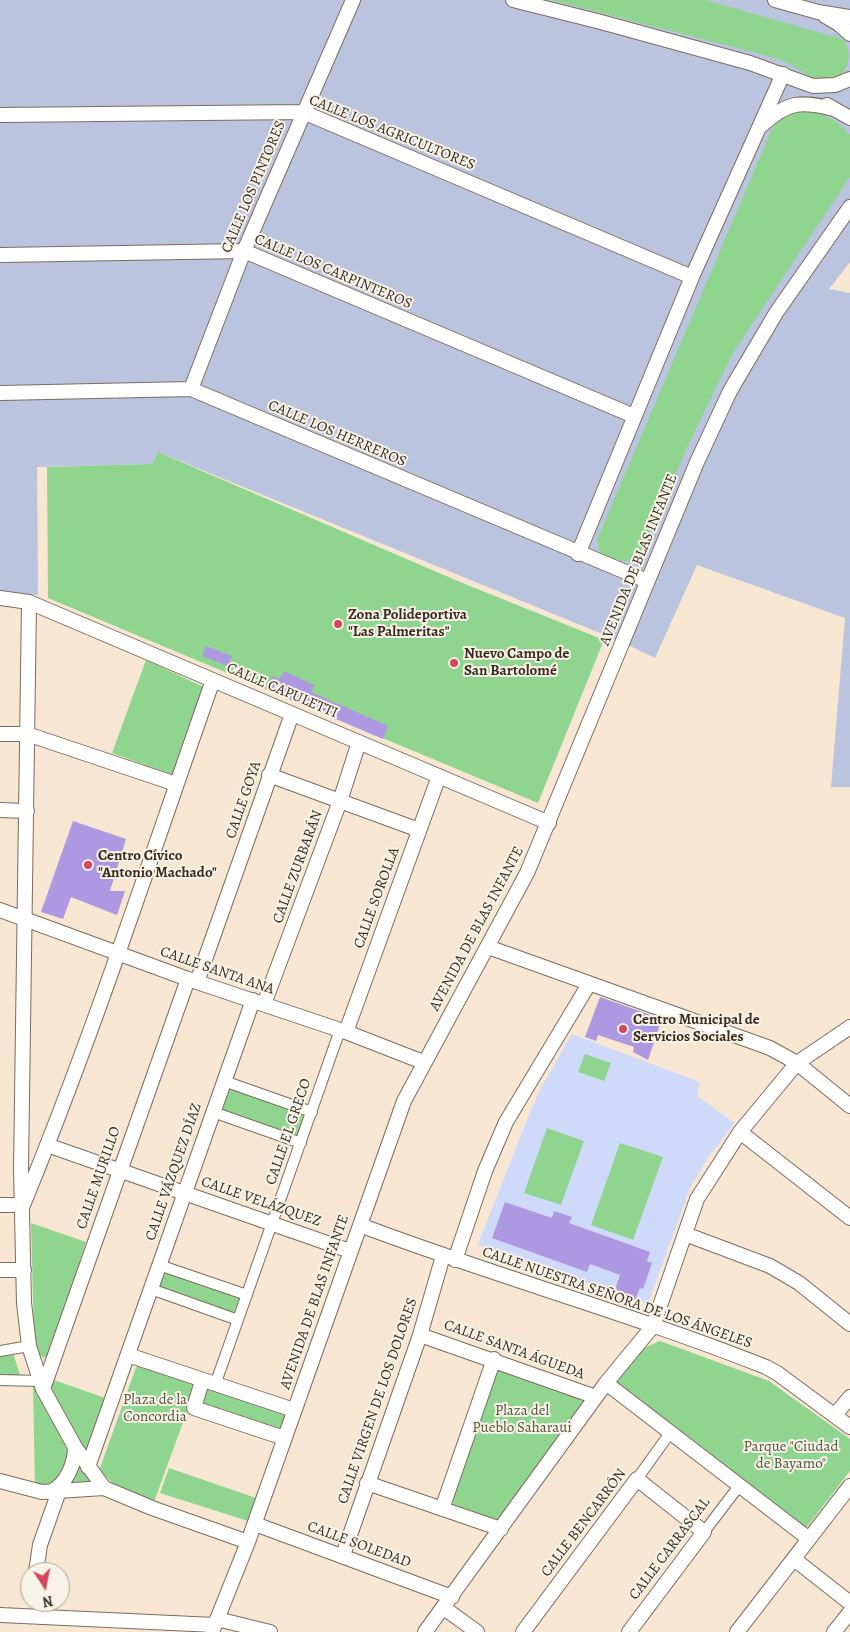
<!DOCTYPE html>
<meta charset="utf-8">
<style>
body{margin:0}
#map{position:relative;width:850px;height:1632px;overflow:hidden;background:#f6e6d2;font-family:Alegreya,serif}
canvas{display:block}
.north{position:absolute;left:20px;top:1562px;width:50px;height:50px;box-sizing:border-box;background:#f7f3e8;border:1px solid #aca397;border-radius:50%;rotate:169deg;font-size:14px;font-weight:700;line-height:20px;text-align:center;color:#3b2a1e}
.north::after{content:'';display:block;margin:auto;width:18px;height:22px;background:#d1495b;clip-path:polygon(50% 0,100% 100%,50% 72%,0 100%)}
</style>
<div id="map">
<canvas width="850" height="1632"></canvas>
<div class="north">N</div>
</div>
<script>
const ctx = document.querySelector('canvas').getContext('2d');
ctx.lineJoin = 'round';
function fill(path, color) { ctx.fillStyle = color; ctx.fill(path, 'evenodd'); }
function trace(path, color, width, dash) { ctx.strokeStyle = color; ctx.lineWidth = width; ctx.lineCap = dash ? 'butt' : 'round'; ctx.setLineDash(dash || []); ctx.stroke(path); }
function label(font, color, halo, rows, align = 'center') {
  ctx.font = font + ' Alegreya,serif'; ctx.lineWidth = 4; ctx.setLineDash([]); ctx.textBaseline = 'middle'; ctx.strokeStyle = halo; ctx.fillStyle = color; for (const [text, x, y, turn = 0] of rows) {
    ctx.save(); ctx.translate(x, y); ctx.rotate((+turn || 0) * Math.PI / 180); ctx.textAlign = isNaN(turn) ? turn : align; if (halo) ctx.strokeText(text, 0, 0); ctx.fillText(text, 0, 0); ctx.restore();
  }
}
const built = new Path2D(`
 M572 1034 700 1082 697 1096 735 1123 709 1156 690 1188 648 1304 478 1245 530 1112 541 1088Z`);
const industrial = new Path2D(`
 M0 0H850V262L829 289 850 293V787H831L845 618 697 565 655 658 622 642 158 452 152 464 37 467 38 595 0 594Z`);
const green = new Path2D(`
 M551 0H705L842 39C850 47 850 55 847 66 831 98 803 70 783 61 777 59 771 57 764 55Z
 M807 108C825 114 837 120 850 135V177L733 353 686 450 640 557C627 567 614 558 600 553L597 540 771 131C780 115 789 112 807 108Z
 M158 452 460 582 604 640 538 803 48 598 47 467 152 464Z
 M146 660 204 687 172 775 112 753Z
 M585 1054 611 1063 604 1081 578 1072Z
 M229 1087 306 1114 298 1138 221 1111Z
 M547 1128 584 1141 561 1205 524 1193Z
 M620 1143 663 1157 633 1240 591 1225Z
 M31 1223 86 1242 50 1352 44 1358 38 1354 34 1336Z
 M161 1268 243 1296 236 1316 155 1287Z
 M660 1341 769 1381 850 1439V1471L806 1528 616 1383 644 1348Z
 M13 1353 21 1378 0 1377V1354Z
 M138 1362 197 1384 154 1502C136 1495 109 1487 100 1468Z
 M502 1365 583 1395 586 1405 499 1522 450 1504 494 1370Z
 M51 1379 108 1399 89 1451H86L82 1448C71 1428 52 1403 51 1379Z
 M37 1384 69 1452 67 1469 52 1487H35L33 1385Z
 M204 1385 288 1412 280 1433 197 1406Z
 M77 1462 92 1481V1484L68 1485Z
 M169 1468 256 1498 248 1521 160 1493Z`);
const building = new Path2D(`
 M206 646 232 656 228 666 202 656Z
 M284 671 314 685 311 692 388 726 383 739 268 690 272 676 280 679Z
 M73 821 126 839 110 891H125L117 915 71 897 63 919 41 912Z
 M600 997 662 1019 648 1060 633 1052 634 1047 598 1035 596 1041 585 1037Z
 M505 1202 549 1217 552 1218 554 1211 572 1217 569 1223 650 1252 647 1261 652 1263 643 1289 640 1288 635 1300 614 1293 620 1275 590 1264 587 1272 492 1238Z`);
const pedestrian = new Path2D(`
 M224 1081 312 1112
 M213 1112 301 1143
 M159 1265 247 1295
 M151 1289 238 1320
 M0 1351 29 1346
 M0 1380 40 1381
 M215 1385 340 1030
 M637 1479 670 1433
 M704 1532 739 1486`);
const minor = new Path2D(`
 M513 0 601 22 750 63 813 86 835 85 850 79
 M775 0 818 12 850 17
 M825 16 839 24 850 34
 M827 105 850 118
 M0 115 303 112 692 277
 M762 125C788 101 801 101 834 109
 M0 255 244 251 634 416
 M191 389 244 251 353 0
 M0 393 191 389 647 581
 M578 554 692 277 783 74
 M0 598 29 602 549 823
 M29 602 21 1169 24 1303 29 1346 43 1389 75 1447 104 1488
 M0 734H27L176 784
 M269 775 419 830
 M0 810 27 811
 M0 910 188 979 346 1032 423 1062
 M488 947 770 1048 797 1063 850 1106
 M197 982 292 714
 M264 1004 340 801 359 742
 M346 1032 439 776
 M740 1132 850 1218
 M47 1145 350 1251
 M0 1205H23C94 1033 151 856 213 680
 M360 1225C494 1276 633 1314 766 1367L777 1373 850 1427
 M685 1234 770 1266 799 1283 850 1324
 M455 1260 485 1171 506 1122 589 984
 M0 1270H24
 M420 1335 596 1397
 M128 1355 294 1410
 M202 1381 194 1408 284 1438
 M606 1383 809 1539
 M43 1389 188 979
 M835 1415 850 1397
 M88 1467 253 1000
 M0 1481 42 1492 104 1488 152 1508 248 1542
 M367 1483 501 1529
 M52 1491C67 1483 75 1463 75 1447
 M442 1509 494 1359
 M255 1524 452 1597
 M343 1555 420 1335 443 1256
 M794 1559 850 1603
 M36 1572 40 1545 59 1491
 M444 1608 477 1632
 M0 1615 215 1625
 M217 1619 270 1632
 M212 1632 248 1542 404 1101 527 873 697 462 730 391 776 313 850 207
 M425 1632 606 1383 653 1326 697 1199 740 1132 797 1063 850 1027
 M523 1632 637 1479 704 1532 629 1632
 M737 1632 850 1486
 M834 1632 850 1612`);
const markers = [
 [338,624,5,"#d1495b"],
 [454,663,5,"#d1495b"],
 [88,865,5,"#d1495b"],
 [623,1029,5,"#d1495b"]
];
const streetNames = [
 ["CALLE LOS AGRICULTORES",392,133,22],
 ["CALLE LOS PINTORES",254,187,-67],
 ["CALLE LOS CARPINTEROS",333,272,23],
 ["CALLE LOS HERREROS",337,434,23],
 ["AVENIDA DE BLAS INFANTE",639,560,-68],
 ["CALLE CAPULETTI",282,691,23],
 ["CALLE GOYA",244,800,-71],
 ["CALLE ZURBARÁN",298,867,-70],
 ["CALLE SOROLLA",377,898,-70],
 ["AVENIDA DE BLAS INFANTE",477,929,-62],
 ["CALLE SANTA ANA",217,971,19],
 ["CALLE EL GRECO",289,1132,-71],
 ["CALLE VÁZQUEZ DÍAZ",174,1172,-71],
 ["CALLE MURILLO",99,1178,-71],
 ["CALLE VELÁZQUEZ",261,1202,19],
 ["CALLE NUESTRA SEÑORA DE LOS ÁNGELES",617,1298,19],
 ["AVENIDA DE BLAS INFANTE",315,1302,-71],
 ["CALLE SANTA ÁGUEDA",514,1350,20],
 ["CALLE VIRGEN DE LOS DOLORES",378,1401,-71],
 ["CALLE BENCARRÓN",584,1523,-53],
 ["CALLE SOLEDAD",359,1545,20],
 ["CALLE CARRASCAL",670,1549,-53]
];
const poiNames = [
 ["Zona Polideportiva",348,615],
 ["\"Las Palmeritas\"",348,632],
 ["Nuevo Campo de",464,654],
 ["San Bartolomé",464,671],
 ["Centro Cívico",98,856],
 ["\"Antonio Machado\"",98,873],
 ["Centro Municipal de",633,1020],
 ["Servicios Sociales",633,1037]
];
const parkNames = [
 ["Plaza de la",155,1400],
 ["Concordia",155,1417],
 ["Plaza del",522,1411],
 ["Pueblo Saharaui",522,1428],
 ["Parque \"Ciudad",791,1447],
 ["de Bayamo\"",791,1464]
];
fill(built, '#cfdafa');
fill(industrial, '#bac4de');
fill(green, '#8fd58f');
fill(building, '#ae98e1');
trace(pedestrian, '#7c6c5d', 12);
trace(minor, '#7c6c5d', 16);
trace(pedestrian, '#fff', 10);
trace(minor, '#fff', 14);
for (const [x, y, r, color] of markers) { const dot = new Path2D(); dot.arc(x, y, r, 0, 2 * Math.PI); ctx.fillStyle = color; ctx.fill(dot); trace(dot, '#f7f3e8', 2); }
label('15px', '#3b2a1e', '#f7f3e8', streetNames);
label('bold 15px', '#3b2a1e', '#f7f3e8', poiNames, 'left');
label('15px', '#50553a', '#f7f3e8', parkNames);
</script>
